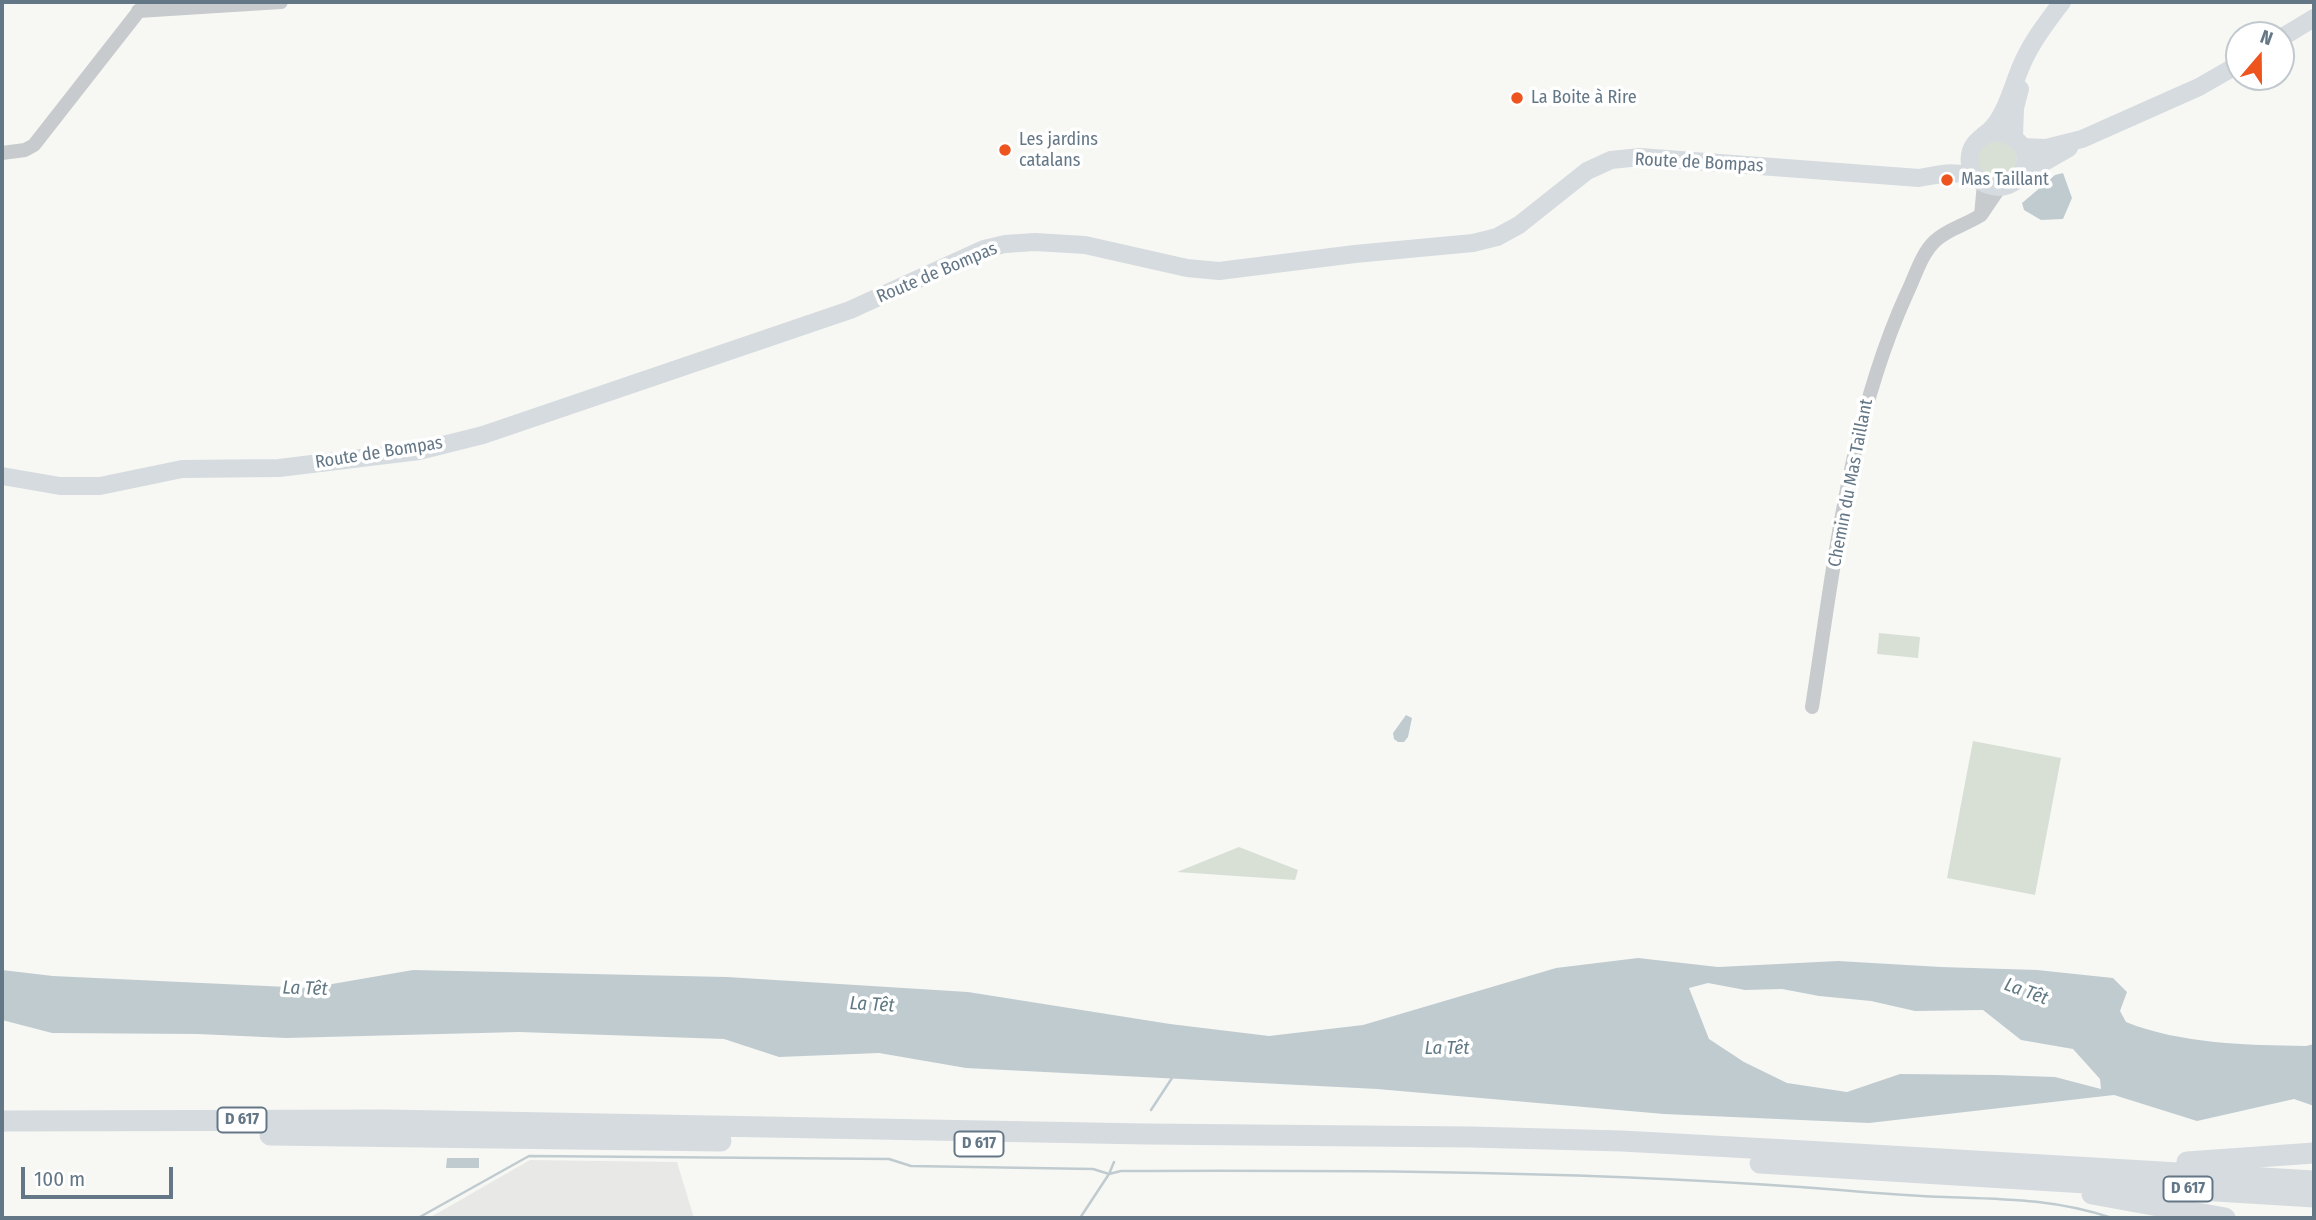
<!DOCTYPE html>
<meta charset="utf-8">
<style>
body{margin:0}
#map{position:relative;width:2316px;height:1220px;overflow:hidden;background:#f7f8f4;font-family:"Fira Sans Condensed",sans-serif}
canvas{display:block}
.frame{position:absolute;inset:0;border:4px solid #647787;pointer-events:none}
.north{position:absolute;left:2225px;top:21px;width:70px;height:70px;box-sizing:border-box;background:#fff;border:2px solid #c1c9cf;border-radius:50%;rotate:20deg;font-size:19px;font-weight:700;line-height:28px;text-align:center;color:#647787}
.north::after{content:'';display:block;margin:auto;width:24px;height:32px;background:#ee541e;clip-path:polygon(50% 0,100% 100%,50% 72%,0 100%)}
.scale{position:absolute;left:21px;top:1167px;width:152px;height:32px;box-sizing:border-box;border:4px solid #647787;border-top:0;padding-left:9px;font-size:21px;line-height:24px;white-space:nowrap;color:#647787;-webkit-text-stroke:5px #fff;paint-order:stroke}
</style>
<div id="map">
<canvas width="2316" height="1220"></canvas>
<div class="frame"></div>
<div class="north">N</div>
<div class="scale">100 m</div>
</div>
<script>
const ctx = document.querySelector('canvas').getContext('2d');
ctx.lineJoin = 'round';
function fill(path, color) { ctx.fillStyle = color; ctx.fill(path, 'evenodd'); }
function trace(path, color, width, dash) { ctx.strokeStyle = color; ctx.lineWidth = width; ctx.lineCap = dash ? 'butt' : 'round'; ctx.setLineDash(dash || []); ctx.stroke(path); }
function label(font, color, halo, rows, align = 'center') {
  ctx.font = font + ' "Fira Sans Condensed",sans-serif'; ctx.lineWidth = 7; ctx.setLineDash([]); ctx.textBaseline = 'middle'; ctx.strokeStyle = halo; ctx.fillStyle = color; for (const [text, x, y, turn = 0] of rows) {
    ctx.save(); ctx.translate(x, y); ctx.rotate((+turn || 0) * Math.PI / 180); ctx.textAlign = isNaN(turn) ? turn : align; if (halo) ctx.strokeText(text, 0, 0); ctx.fillText(text, 0, 0); ctx.restore();
  }
}
const built = new Path2D(`
 M530 1160 677 1162 694 1218H429Z`);
const green = new Path2D(`
 M1977 160a20 20 0 1 1 40 0a20 20 0 1 1-40 0Z
 M1879 633 1920 637 1918 658 1877 654Z
 M1973 741 2061 758 2035 895 1947 878Z
 M1239 847 1298 870 1295 880 1177 872Z`);
const water = new Path2D(`
 M2063 173 2072 198 2063 219 2041 220 2024 210 2022 203 2055 175Z
 M1406 715 1412 718 1408 737 1404 742H1398L1394 739 1393 733Z
 M1638 958 1718 967 1838 961 1941 967 2037 970 2113 978 2127 992 2120 1011 2126 1022C2181 1044 2247 1045 2306 1046L2314 1044V1106L2294 1099 2197 1121 2114 1095 1869 1123 1664 1114 1377 1089 966 1068 879 1053 779 1057 724 1039 519 1032 286 1038 197 1034 52 1033 2 1020V970L53 976 309 988 413 970 727 977 968 992 1170 1024 1269 1036 1363 1025 1556 968ZM1708 983 1745 990 1782 989 1819 996 1871 1001 1915 1011 1983 1010 2021 1040 2073 1049 2100 1079 2101 1089 2055 1077 1997 1075 1900 1074 1847 1092 1787 1083 1744 1062 1709 1039 1689 988Z
 M447 1158H479V1168H446Z`);
const stream = new Path2D(`
 M1151 1110 1172 1078
 M418 1218 529 1156 889 1159 911 1166 1093 1169 1109 1174 1121 1171C1360 1170 1601 1171 1840 1190 1875 1193 1910 1196 1945 1197 2005 1199 2055 1199 2112 1218
 M1080 1218 1109 1174 1114 1162`);
const minor = new Path2D(`
 M138 11 281 2
 M2 153 25 150 34 145 146 2
 M1984 184 1981 215 2000 187
 M1812 707C1834 567 1848 423 1907 293 1915 277 1921 254 1935 241 1947 229 1966 225 1981 215`);
const major = new Path2D(`
 M2281 38 2314 18
 M1984 135C2007 126 2034 145 2023 171 2010 200 1965 186 1970 155 1972 141 1984 137 1993 127 2007 111 2013 84 2022 64 2032 41 2047 22 2062 2
 M2014 137 2015 108 2020 89
 M2022 147 2046 148 2082 139 2199 87 2239 64
 M2020 176 2069 148
 M2 476 60 486H100L182 469 279 468 419 451 483 435 850 310 984 249 1005 244 1035 242 1085 245 1187 268 1219 271 1355 254 1473 243 1497 237 1519 225 1587 171 1611 160 1640 157 1919 178C1940 174 1957 169 1977 179`);
const highway = new Path2D(`
 M2 1121 387 1120 1146 1134 1471 1137 1622 1141 1805 1151 2314 1181
 M270 1135 721 1141
 M2187 1162 2314 1153
 M1760 1163 2314 1197
 M2092 1194 2225 1218`);
const markers = [
 [1517,98,7,"#ee541e"],
 [1005,150,7,"#ee541e"],
 [1947,180,7,"#ee541e"]
];
const shields = [
 [242,1120,49],
 [979,1144,49],
 [2188,1189,49]
];
const shieldNames = [
 ["D 617",242,1120],
 ["D 617",979,1144],
 ["D 617",2188,1189]
];
const poiNames = [
 ["La Boite à Rire",1531,98],
 ["Les jardins",1019,140],
 ["catalans",1019,161],
 ["Mas Taillant",1961,180]
];
const streetNames = [
 ["Route de Bompas",1699,163,3],
 ["Route de Bompas",937,273,-23],
 ["Route de Bompas",379,453,-9],
 ["Chemin du Mas Taillant",1851,483,-79]
];
const waterNames = [
 ["La Têt",305,989,2],
 ["La Têt",2026,992,20],
 ["La Têt",872,1005,3],
 ["La Têt",1447,1049]
];
fill(built, '#e8e9e7');
fill(green, '#d8e0d5');
fill(water, '#c0cbd0');
trace(stream, '#c0cbd0', 2.5);
trace(minor, '#c7cbce', 14);
trace(major, '#d6dbdf', 18);
trace(highway, '#d6dbdf', 21);
for (const [x, y, r, color] of markers) { const dot = new Path2D(); dot.arc(x, y, r, 0, 2 * Math.PI); ctx.fillStyle = color; ctx.fill(dot); trace(dot, '#fff', 2.5); }
for (const [x, y, w] of shields) { const box = new Path2D(); box.roundRect(x - w / 2, y - 12.5, w, 25, 5); ctx.fillStyle = '#fff'; ctx.fill(box); trace(box, '#647787', 2); }
label('bold 16px', '#647787', null, shieldNames);
label('18px', '#647787', '#fff', poiNames, 'left');
label('18px', '#647787', '#fff', streetNames);
label('italic 19px', '#607983', '#fff', waterNames);
</script>
